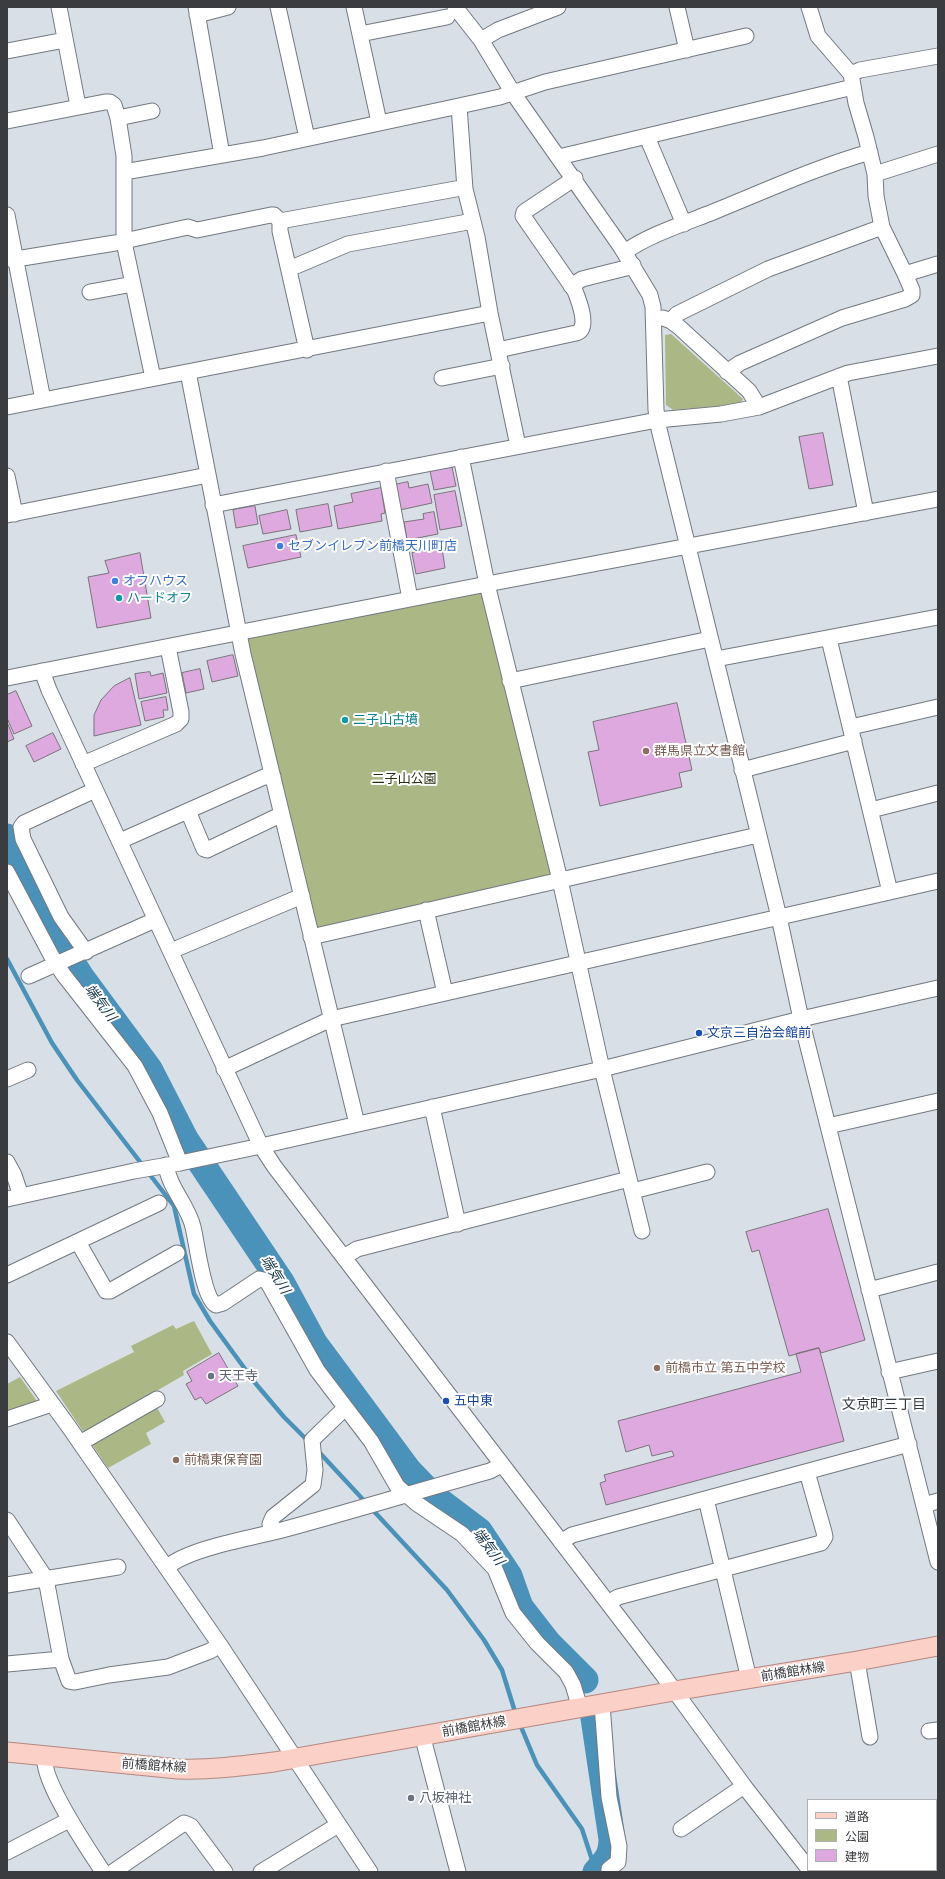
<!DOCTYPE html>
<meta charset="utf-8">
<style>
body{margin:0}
#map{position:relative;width:945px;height:1879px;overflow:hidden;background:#d8dfe6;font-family:"PT Sans","Noto Sans JP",sans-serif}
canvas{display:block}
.frame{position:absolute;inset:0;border:8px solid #3a3c3f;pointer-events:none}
.legend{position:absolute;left:807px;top:1799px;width:130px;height:72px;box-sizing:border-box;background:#fff;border:1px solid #b0b1b2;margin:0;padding:5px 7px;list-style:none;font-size:12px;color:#3a3c3f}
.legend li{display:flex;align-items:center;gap:8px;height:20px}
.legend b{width:20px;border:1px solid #b0b1b2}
</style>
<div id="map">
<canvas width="945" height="1879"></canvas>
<div class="frame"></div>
<ul class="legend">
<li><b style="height:5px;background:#fbd0c7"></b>道路</li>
<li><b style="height:11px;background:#abb886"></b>公園</li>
<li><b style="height:11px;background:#dea9df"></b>建物</li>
</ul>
</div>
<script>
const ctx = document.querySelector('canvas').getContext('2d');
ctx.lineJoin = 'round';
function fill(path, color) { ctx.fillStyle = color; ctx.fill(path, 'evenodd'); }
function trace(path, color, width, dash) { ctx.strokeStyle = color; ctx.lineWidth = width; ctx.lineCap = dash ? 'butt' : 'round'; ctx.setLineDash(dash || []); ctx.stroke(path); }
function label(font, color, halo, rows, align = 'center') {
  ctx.font = font + ' "PT Sans","Noto Sans JP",sans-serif'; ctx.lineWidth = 4; ctx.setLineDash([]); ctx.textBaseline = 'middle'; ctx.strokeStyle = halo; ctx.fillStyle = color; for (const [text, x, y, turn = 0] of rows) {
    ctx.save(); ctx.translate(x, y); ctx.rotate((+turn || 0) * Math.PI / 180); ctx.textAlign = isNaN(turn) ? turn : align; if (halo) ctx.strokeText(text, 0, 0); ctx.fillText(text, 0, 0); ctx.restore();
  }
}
const green = new Path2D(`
 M671 334 743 399 740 404 673 410 666 405 665 335Z
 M487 584 560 880 311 937 239 633Z
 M194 1321 212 1354 183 1371 184 1375 84 1433 56 1391 134 1352 131 1346 173 1325 176 1329Z
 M20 1377 37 1401 7 1413V1384Z
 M155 1404 165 1422 146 1433 151 1444 108 1468 89 1440Z`);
const stream = new Path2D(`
 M7 959 52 1043 77 1080 174 1206 194 1294 210 1321 256 1384 284 1417 308 1441
 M318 1451 447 1590 484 1640 502 1670 516 1715
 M519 1722 537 1765 582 1829 596 1872`);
const river = new Path2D(`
 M7 837 58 941 81 977 149 1069 185 1139 281 1282 314 1343 408 1470 434 1497 479 1531 509 1576 520 1607 548 1643 585 1680
 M594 1718 612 1839C612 1855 607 1860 596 1872`);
const building = new Path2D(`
 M823 433 833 485 809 489 799 437Z
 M452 467 456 486 434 490 430 471Z
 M408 482 409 488 428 484 432 503 400 510 394 485Z
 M381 488 385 513 381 514 382 521 338 529 334 506 353 502 351 494Z
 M455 491 462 526 440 530 434 495Z
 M328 504 332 526 300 532 296 510Z
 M255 506 258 524 236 528 233 510Z
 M287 510 291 529 263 534 259 516Z
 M434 512 438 534 407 540 404 522 424 519 423 514Z
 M296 535 301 557 248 568 243 546Z
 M442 548 445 568 416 574 412 553Z
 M140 553 151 618 97 628 88 577 109 573 105 561Z
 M233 655 238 676 212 682 207 661Z
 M200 669 204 689 186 693 182 673Z
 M150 672 151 676 163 673 167 693 139 699 135 674Z
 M130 678 141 725 94 736V715L101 700 114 686Z
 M16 691 32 726 14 734 7 718V695Z
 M166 697 168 710H163L164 717 145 721 141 702Z
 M677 703 692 770 679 773 682 787 600 806 588 752 599 750 593 722Z
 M7 722 14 739 7 742Z
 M53 733 61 749 34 762 26 746Z
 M828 1209 865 1340 821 1353 819 1348 789 1356 759 1250 752 1252 746 1232Z
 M819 1348 844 1441 606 1505 600 1483 606 1481 604 1475 674 1456 672 1451 652 1456 649 1445 626 1452 618 1421 801 1372 796 1354Z
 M219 1353 238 1386 206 1404 201 1397 195 1400 186 1384 192 1381 187 1372Z`);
const minor = new Path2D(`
 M59 7 78 106
 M196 7 222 155
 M278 7 307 138
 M354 7 379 122
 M455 7 481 40 513 93 621 247 650 295 653 307 656 410 659 429 779 917 801 1019 938 1562
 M677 7 687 50
 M197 15 228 7
 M360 34 447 17
 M481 40 498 30 558 7
 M7 51 65 40
 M851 74 860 70 938 56
 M459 106 465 189 477 237 490 313 518 446
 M118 118 152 111
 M7 121 105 102H110L114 105 118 118 124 156V242L153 378
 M647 137 684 224
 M559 157 853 87
 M124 172 263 148 459 106 500 97 545 82 746 36
 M875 174 938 154
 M7 215 43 400
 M280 221V231L307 350
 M625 252C646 236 688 222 713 212 765 191 817 167 870 152
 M7 259H16L115 243 188 227 197 230 271 215H274L280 221 461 188 465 189
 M289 269 348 244 473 221
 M905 274 938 264
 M571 286 582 279 626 268 633 265
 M90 292 133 284
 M663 318 671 321 679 327 749 391 759 407
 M671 321 677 314 768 269 882 227
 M498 350 576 333C590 329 579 301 575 291L523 216 524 212 575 178
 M188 372 243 654 357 1124
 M727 372 740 363 842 318 905 299 912 295V290L905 274 882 227 876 196 875 174 866 137 856 103 851 74 818 36 809 7
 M839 376 866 513
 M442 378 502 366
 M7 407 490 313
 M461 457 487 584 560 880 602 1069 642 1231
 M386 471 410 599
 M7 476 15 514
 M213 505 657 420 721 414 759 407 848 373 938 356
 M7 515 208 475
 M829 639 890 892
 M716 659 938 617
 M42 671 49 690 261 1146 274 1166 663 1675 744 1786 808 1868
 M7 678 487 584 938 499
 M510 681 710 639
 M851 727 938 707
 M83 764 176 724 181 719V712L168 647
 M742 770 854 741
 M871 810 938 793
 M188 811 204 849 207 850 276 817 282 816
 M120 841 264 777 273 776
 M7 872 51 955 63 974 135 1066 160 1113 180 1163
 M426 910 445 993
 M311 937 758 835
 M171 951 302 896
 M86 952 61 917 23 839 21 827 24 823 95 790
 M29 976 155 920
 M224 1069 331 1019 938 881
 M7 1079 28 1070
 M432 1107 458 1224
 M828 1126 938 1101
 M7 1162 14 1175 21 1196
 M166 1165C169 1188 188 1205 193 1227 197 1243 203 1298 216 1305L223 1303 259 1279 267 1281 317 1370 371 1441 397 1486 416 1503 462 1534 495 1569 513 1613 537 1643 566 1672 573 1685 580 1708
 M633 1191 707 1172
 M7 1199 134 1171 180 1163 261 1146 602 1069 801 1019 938 988
 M78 1242 106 1291H110L177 1253
 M344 1257 357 1249 629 1179
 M7 1275 159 1203
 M869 1290 938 1272
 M7 1342 69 1427 220 1645 370 1872
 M889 1372 938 1361
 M7 1419 52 1404
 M80 1443 157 1399
 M706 1499 749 1679
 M924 1505 938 1501
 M7 1520 46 1579 61 1659 69 1681 75 1682 109 1675 168 1667 210 1651 220 1645
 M272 1532 270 1524 273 1517 313 1485 315 1470 312 1440 314 1438 345 1408
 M561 1542 572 1535 909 1444
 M167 1567C190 1548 251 1538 282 1530 352 1511 421 1490 490 1471L501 1465
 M7 1585 118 1567
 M608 1603 618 1597 821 1543 825 1537 824 1532 807 1472
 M857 1661 870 1737
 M7 1664 61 1659
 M602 1704 609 1797 619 1846 618 1862 609 1869V1872
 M929 1731 938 1730
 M424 1735 425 1746 458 1872
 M45 1757C41 1781 89 1850 103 1872
 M681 1829 744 1786
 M7 1852 69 1820
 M113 1872 184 1823 191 1826 225 1872
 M261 1872 338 1825`);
const major = new Path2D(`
 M7 1752 178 1769C211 1770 242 1766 274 1762L674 1691 857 1661 938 1646`);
const markers = [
 [280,546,4,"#3f7fe0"],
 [115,581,4,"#3f7fe0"],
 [119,598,4,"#0f9aa8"],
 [345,720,4,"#0f9aa8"],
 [646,751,4,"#8d6e63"],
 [699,1033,4,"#1a4fb4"],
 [657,1368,4,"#8d6e63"],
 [211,1376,4,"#6b7280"],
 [446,1401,4,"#1a4fb4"],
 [176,1460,4,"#8d6e63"],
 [411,1798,4,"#6b7280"]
];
const shopNames = [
 ["セブンイレブン前橋天川町店",288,546],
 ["オフハウス",123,581]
];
const cultureNames = [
 ["ハードオフ",127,598],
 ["二子山古墳",353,720]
];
const educationNames = [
 ["群馬県立文書館",654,751],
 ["前橋市立 第五中学校",665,1368],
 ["前橋東保育園",184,1460]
];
const parkNames = [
 ["二子山公園",404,779]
];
const transitNames = [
 ["文京三自治会館前",707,1033],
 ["五中東",454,1401]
];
const worshipNames = [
 ["天王寺",219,1376],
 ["八坂神社",419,1798]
];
const streetNames = [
 ["前橋館林線",793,1672,-9],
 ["前橋館林線",474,1727,-10],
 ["前橋館林線",154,1766,4]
];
const waterNames = [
 ["端気川",100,1003,53],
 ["端気川",275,1275,58],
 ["端気川",488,1547,53]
];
const neighbourhoodNames = [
 ["文京町三丁目",884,1405]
];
fill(green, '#abb886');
trace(stream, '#4a92ba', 4.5);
trace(river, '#4a92ba', 27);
fill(building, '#dea9df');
trace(building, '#7a737a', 1);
trace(minor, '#737980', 17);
trace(major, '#b6877f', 21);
trace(minor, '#fff', 15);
trace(major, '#fbd0c7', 19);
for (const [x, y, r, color] of markers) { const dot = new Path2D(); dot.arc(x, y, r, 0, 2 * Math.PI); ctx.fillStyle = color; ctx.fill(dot); trace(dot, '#fff', 1.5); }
label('13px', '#366cbe', '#fff', shopNames, 'left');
label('13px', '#0d838f', '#fff', cultureNames, 'left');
label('13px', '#785e54', '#fff', educationNames, 'left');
label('13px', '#282e10', '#fff', parkNames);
label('13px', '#164399', '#fff', transitNames, 'left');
label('13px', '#5b616d', '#fff', worshipNames, 'left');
label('13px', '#3a3c3f', '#fff', streetNames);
label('italic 14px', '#113243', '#fff', waterNames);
label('14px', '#363b41', '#fff', neighbourhoodNames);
</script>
